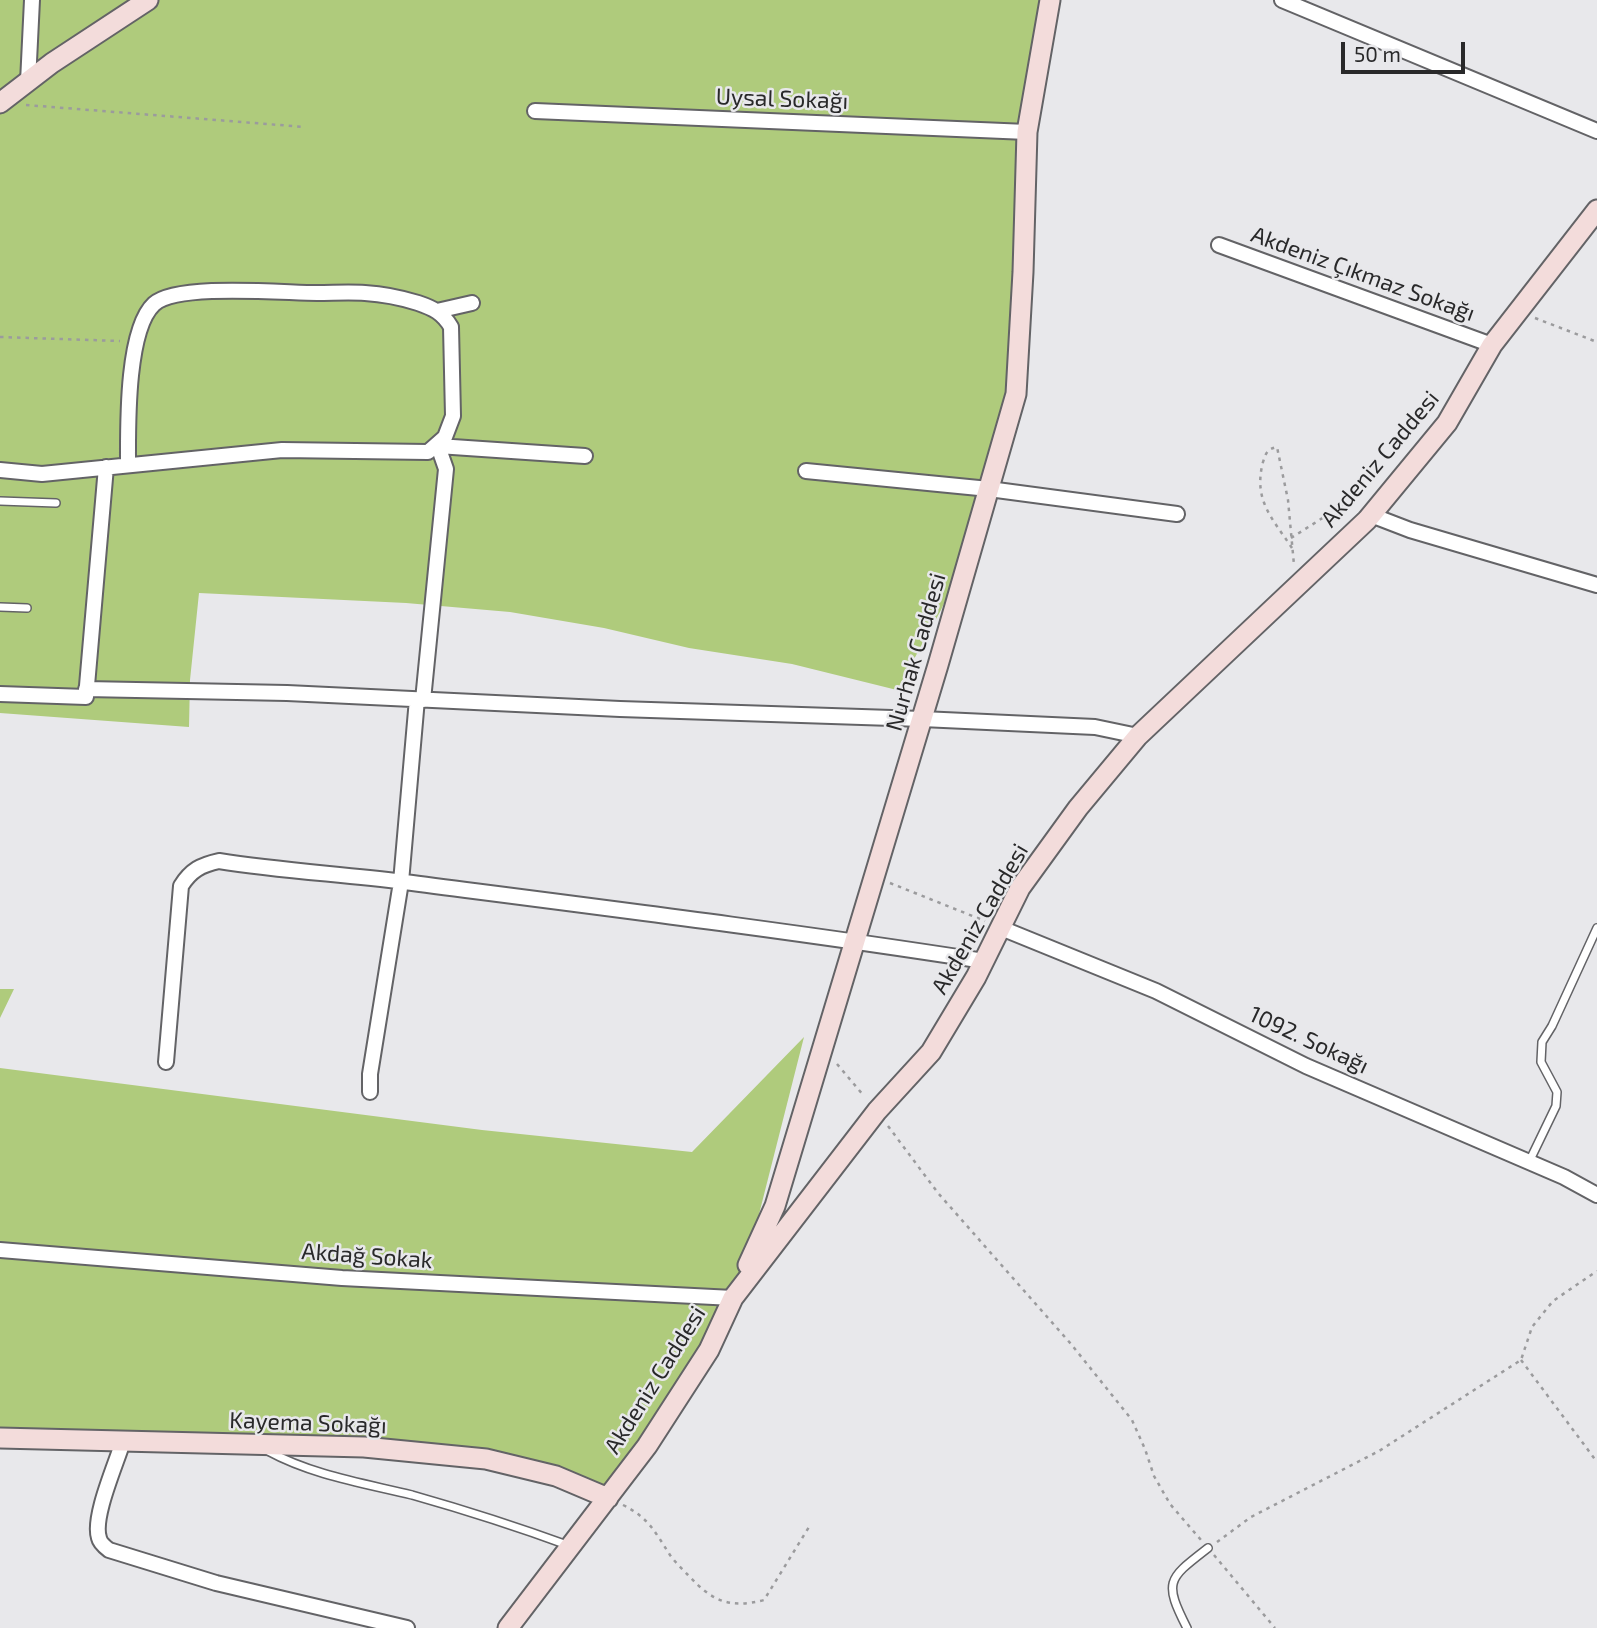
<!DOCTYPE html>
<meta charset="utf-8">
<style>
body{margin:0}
#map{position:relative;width:1597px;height:1628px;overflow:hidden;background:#e8e8eb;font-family:"Exo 2",sans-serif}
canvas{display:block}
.scale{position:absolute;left:1341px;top:42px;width:124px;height:32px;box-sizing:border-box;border:4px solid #29292a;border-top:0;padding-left:9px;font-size:21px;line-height:24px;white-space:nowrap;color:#29292a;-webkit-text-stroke:5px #e8e8eb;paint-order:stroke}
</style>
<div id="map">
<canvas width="1597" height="1628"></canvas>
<div class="scale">50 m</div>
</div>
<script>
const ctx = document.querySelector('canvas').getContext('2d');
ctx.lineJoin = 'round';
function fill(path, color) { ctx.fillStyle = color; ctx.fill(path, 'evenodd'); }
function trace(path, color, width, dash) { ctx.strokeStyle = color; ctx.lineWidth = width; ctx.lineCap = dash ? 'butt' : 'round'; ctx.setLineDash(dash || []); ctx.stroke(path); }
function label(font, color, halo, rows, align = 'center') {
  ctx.font = font + ' "Exo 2",sans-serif'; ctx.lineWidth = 5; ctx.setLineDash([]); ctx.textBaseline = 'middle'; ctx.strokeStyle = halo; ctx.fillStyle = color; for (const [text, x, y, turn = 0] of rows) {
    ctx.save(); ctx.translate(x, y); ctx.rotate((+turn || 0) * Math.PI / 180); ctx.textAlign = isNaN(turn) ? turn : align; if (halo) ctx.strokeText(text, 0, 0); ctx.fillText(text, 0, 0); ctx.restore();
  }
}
const green = new Path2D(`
 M0 0H1052L1029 118 1019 350 960 568 941 610 897 690 792 664 689 648 604 628 510 612 406 603 199 593 190 680 189 727 0 713Z
 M0 989H14L0 1018Z
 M804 1037 738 1297 609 1498 503 1460 0 1437V1068L482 1130 692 1152Z`);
const path = new Path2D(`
 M26 105 305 127
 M1535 318 1597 342
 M0 337 120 341
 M1291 538 1343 505
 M1292 548C1272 518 1253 500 1263 462 1266 452 1268 449 1277 447L1288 500 1294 565
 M890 883 985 921
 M837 1064 864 1096
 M888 1126 938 1193 1071 1344 1132 1420 1145 1449 1154 1476 1170 1504 1201 1540
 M1521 1360 1597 1462
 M623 1505C649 1518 655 1532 670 1555 675 1562 682 1569 688 1575 712 1601 729 1609 764 1600L809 1527
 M1217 1542 1251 1517 1379 1451 1521 1360 1532 1327 1553 1301 1597 1271
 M1214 1555 1275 1628`);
const lane = new Path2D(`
 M0 501 56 503
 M0 607 27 608
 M1529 1162 1556 1106 1557 1092 1541 1062 1542 1042 1552 1026 1597 928
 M268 1451C312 1475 363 1483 412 1495 465 1510 518 1527 570 1546
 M1187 1628C1163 1581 1168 1579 1208 1548`);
const street = new Path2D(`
 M1282 0 1597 131
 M28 82 32 0
 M535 111 1027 132
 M1219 245 1492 345
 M437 311 472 303
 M0 470 42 474 282 450 428 452 445 437 453 416 451 327C443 313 433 308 418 303 402 298 382 294 365 293 349 292 333 293 317 293 284 293 177 283 154 304 126 330 128 428 128 465
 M806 471 989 489 1177 514
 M1371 515 1410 530 1597 585
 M86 689 287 693 620 709 922 719 1095 727 1138 736
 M0 694 86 697 106 467
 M423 700 446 469 438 446 585 456
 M1001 928 1156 991 1306 1066 1564 1177 1597 1195
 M166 1062 181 886C191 870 201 865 219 861 281 871 343 874 404 882 598 907 791 931 984 961
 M370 1092V1074L401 882 417 699
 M0 1250 342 1278 733 1298
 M123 1441C117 1462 92 1517 99 1538 100 1543 105 1547 109 1550L216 1583 407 1628`);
const secondary = new Path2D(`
 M0 103 52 63 148 0
 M748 1265 775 1206 938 665 1016 394 1023 272 1027 132 1050 0
 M0 1438 364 1447 486 1459 556 1476 608 1498
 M508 1628 647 1446 709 1350 733 1298 877 1111 931 1052 976 977 1020 888 1078 808 1138 736 1367 520 1447 423 1492 345 1597 210`);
const streetNames = [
 ["Uysal Sokağı",782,99,2],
 ["Akdeniz Çıkmaz Sokağı",1363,274,20],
 ["Akdeniz Caddesi",1380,459,-50],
 ["Nurhak Caddesi",916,652,-74],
 ["Akdeniz Caddesi",980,919,-60],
 ["1092. Sokağı",1309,1040,25],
 ["Akdağ Sokak",367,1256,4],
 ["Akdeniz Caddesi",655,1380,-58],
 ["Kayema Sokağı",308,1423,2]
];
fill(green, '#afcb7c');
trace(lane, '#636366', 10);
trace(street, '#636366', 18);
trace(secondary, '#636366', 23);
trace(path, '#9b9b9d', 2.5, [3.5, 5]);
trace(lane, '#fff', 7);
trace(street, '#fff', 14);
trace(secondary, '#f3dcdb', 19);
label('23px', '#29292a', '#e8e8eb', streetNames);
</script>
